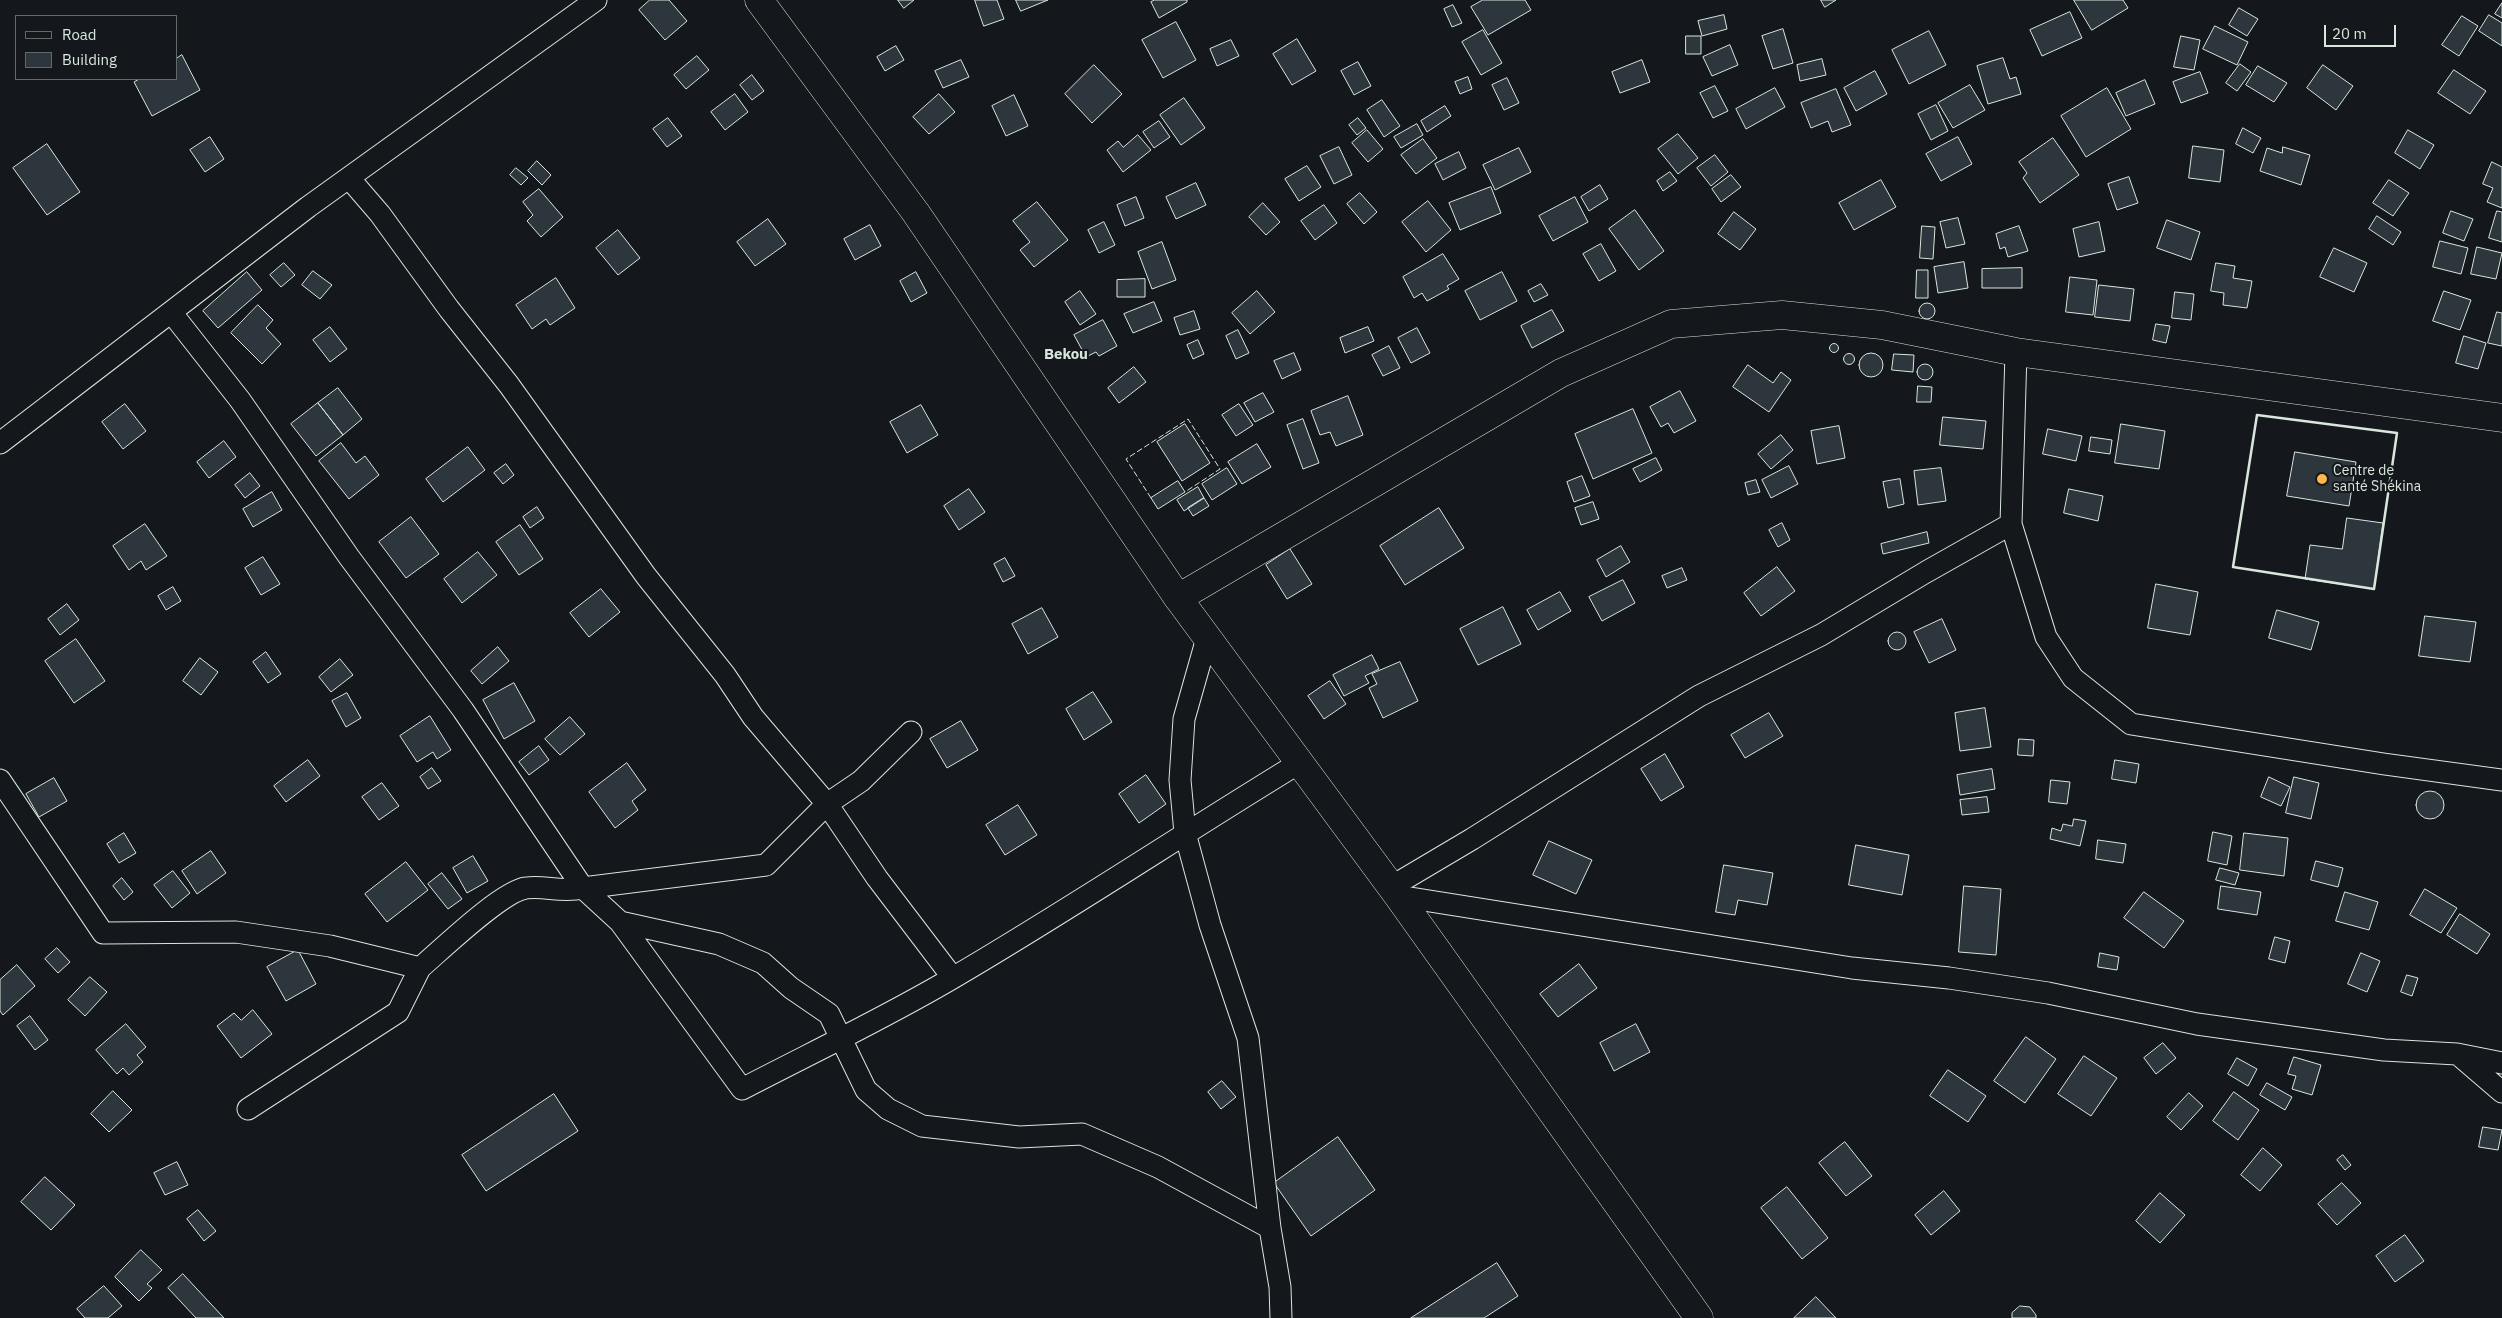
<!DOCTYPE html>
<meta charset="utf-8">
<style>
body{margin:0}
#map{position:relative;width:2502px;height:1318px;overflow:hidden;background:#14181c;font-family:"IBM Plex Sans",sans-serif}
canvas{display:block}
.legend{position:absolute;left:15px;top:15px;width:162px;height:65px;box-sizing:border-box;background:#14181c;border:1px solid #626a69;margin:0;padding:6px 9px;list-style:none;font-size:15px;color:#d8e6dc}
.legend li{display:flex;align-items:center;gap:10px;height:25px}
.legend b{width:25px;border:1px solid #626a69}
.scale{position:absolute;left:2324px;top:25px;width:72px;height:22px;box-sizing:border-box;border:2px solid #d8e6dc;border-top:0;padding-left:6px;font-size:15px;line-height:18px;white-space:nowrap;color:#d8e6dc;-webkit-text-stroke:4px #14181c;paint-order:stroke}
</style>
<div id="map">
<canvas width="2502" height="1318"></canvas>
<ul class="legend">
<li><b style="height:6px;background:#14181c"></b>Road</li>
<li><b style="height:14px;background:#2c363c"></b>Building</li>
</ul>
<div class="scale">20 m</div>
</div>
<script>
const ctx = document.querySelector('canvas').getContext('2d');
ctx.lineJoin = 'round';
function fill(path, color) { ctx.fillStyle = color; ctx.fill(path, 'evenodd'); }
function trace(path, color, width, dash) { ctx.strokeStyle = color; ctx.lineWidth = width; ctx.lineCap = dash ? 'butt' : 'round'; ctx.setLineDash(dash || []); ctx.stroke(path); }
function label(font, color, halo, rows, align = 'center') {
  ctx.font = font + ' "IBM Plex Sans",sans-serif'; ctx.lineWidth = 4; ctx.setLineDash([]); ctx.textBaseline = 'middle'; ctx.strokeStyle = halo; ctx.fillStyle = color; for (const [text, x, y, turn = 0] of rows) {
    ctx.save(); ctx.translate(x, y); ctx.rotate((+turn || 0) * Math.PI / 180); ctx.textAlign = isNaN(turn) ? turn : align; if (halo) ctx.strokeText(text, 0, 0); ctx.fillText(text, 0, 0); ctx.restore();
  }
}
const building = new Path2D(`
 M650 0H669L687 21 665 40 639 10Z
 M898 0H914L904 8Z
 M975 0H997L1004 19 984 26Z
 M1016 0H1048L1021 11Z
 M1155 0H1187V2L1159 18 1151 2Z
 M1483 0H1525L1531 10 1488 35 1471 7Z
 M1821 0H1836L1825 7Z
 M2074 0H2123L2128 8 2092 30Z
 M2502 3V18L2495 14Z
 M1453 5 1462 23 1452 27 1444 9Z
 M2239 8 2258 19 2247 36 2229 25Z
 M2070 12 2082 38 2042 56 2030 30Z
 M1724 15 1727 29 1702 36 1698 21Z
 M2489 15 2502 23V46L2479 31Z
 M2462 16 2478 26 2459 56 2442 45Z
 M1176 22 1196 60 1163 78 1142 40Z
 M2215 26 2248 42 2237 65 2203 49Z
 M1783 29 1793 63 1773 69 1762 36Z
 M1483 30 1502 63 1481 75 1462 42Z
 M1929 31 1946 65 1909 84 1892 50Z
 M1686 36H1701V54H1686Z
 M2181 36 2200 40 2194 70 2174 67Z
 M1297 39 1316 71 1292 85 1273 54Z
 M1231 40 1239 56 1217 66 1210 49Z
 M1730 45 1738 65 1712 76 1703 57Z
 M896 46 904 60 885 71 877 57Z
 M182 55 200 90 152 116 134 82 139 79H176V59Z
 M697 56 709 70 686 89 674 75Z
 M2003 58 2010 79 2016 77 2021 94 1988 104 1977 66Z
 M1822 59 1826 75 1800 81 1797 65Z
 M961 60 969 77 943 88 935 71Z
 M1642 60 1650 82 1620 93 1612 72Z
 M1358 62 1371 86 1354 95 1341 71Z
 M2240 64 2251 72 2237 91 2226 83Z
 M1094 65 1122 94 1092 123 1065 94Z
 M2323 65 2353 86 2336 110 2307 88Z
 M2258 66 2287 83 2274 102 2246 85Z
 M2454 70 2486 91 2470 114 2438 93Z
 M1875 71 1887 94 1856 111 1844 88Z
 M2200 72 2208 93 2181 103 2173 82Z
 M752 75 764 91 752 100 740 85Z
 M1468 77 1472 89 1460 94 1455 82Z
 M1507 78 1519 103 1504 110 1492 85Z
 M2145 80 2155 104 2126 116 2116 93Z
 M1970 85 1985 110 1953 128 1938 103Z
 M1715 86 1728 111 1713 118 1700 93Z
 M1775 88 1785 107 1746 129 1736 109Z
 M2107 88 2131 129 2086 157 2061 116Z
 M1836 89 1851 125 1832 132 1828 121 1811 128 1801 103Z
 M735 94 748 112 725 130 711 112Z
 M939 94 955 112 929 134 913 117Z
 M1014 95 1028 126 1006 136 992 106Z
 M1184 98 1205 128 1181 145 1160 115Z
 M1382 100 1400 126 1384 137 1367 110Z
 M1936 105 1948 131 1931 140 1918 114Z
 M1445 106 1451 116 1427 132 1421 121Z
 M668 118 682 136 667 147 653 129Z
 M1358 118 1366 128 1357 135 1349 125Z
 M1159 121 1170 137 1154 148 1143 132Z
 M1417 124 1423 135 1401 148 1394 137Z
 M2243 128 2261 138 2253 153 2236 144Z
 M1367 130 1383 149 1368 162 1352 143Z
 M2408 130 2434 145 2420 169 2395 153Z
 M1678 134 1698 158 1678 174 1658 149Z
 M1138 135 1151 150 1123 172 1107 150 1118 141 1123 147Z
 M210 137 224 159 205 172 190 150Z
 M1958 137 1972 164 1941 181 1926 154Z
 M2053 138 2079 175 2040 203 2023 178 2027 173 2019 162Z
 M1423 139 1437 158 1416 174 1401 155Z
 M47 144 80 192 47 215 13 168Z
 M2193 146 2224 150 2220 182 2189 178Z
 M1339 147 1352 175 1334 184 1320 156Z
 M2283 147 2310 155 2301 185 2260 171 2267 148 2282 153Z
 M1519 148 1531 172 1495 190 1483 165Z
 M1459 152 1466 168 1443 180 1435 164Z
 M1715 155 1728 172 1711 186 1697 168Z
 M537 161 551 175 542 185 528 171Z
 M2492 162 2502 167V208L2487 202 2493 188 2483 184Z
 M1307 166 1321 187 1299 201 1285 179Z
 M516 168 528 178 521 185 510 175Z
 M1670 172 1677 181 1663 191 1657 181Z
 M1731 175 1741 187 1721 202 1712 189Z
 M2129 177 2138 203 2117 210 2108 184Z
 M1881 180 1896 207 1854 230 1839 203Z
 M2389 180 2409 193 2393 216 2373 203Z
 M1196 183 1206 205 1176 219 1166 197Z
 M1600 185 1608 199 1589 211 1581 197Z
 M1491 187 1501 213 1460 230 1449 203Z
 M539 189 563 217 541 237 527 221 533 215 523 202Z
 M1360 193 1377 212 1364 224 1347 204Z
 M1136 197 1144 218 1125 226 1117 205Z
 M1575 197 1588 222 1553 241 1539 216Z
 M1428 201 1451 230 1426 252 1402 222Z
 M1037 202 1068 240 1034 267 1020 250 1030 242 1013 221Z
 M1263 203 1280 222 1266 235 1249 217Z
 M1324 205 1337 223 1315 240 1301 221Z
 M1635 210 1664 251 1639 270 1609 229Z
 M2451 211 2473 219 2464 241 2443 233Z
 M2497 211 2502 212V242L2489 238Z
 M1734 212 1756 229 1740 250 1718 234Z
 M2377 216 2401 232 2393 245 2369 229Z
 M1958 218 1965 244 1946 248 1940 222Z
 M768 219 786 244 755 266 737 242Z
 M2167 220 2200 232 2191 260 2157 248Z
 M1104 222 1115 245 1099 253 1088 230Z
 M2099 222 2105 251 2079 257 2073 229Z
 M870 225 881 246 855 260 844 239Z
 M1922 226 1935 227 1933 259 1920 258Z
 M2019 226 2028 251 2008 257 2005 247 2000 249 1996 234Z
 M618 230 640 258 618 275 596 248Z
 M2440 241 2468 248 2461 274 2433 267Z
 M1162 242 1176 280 1152 289 1138 252Z
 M1601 244 1616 271 1599 281 1583 254Z
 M2477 247 2502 253 2496 279 2471 274Z
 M2334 248 2367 263 2354 292 2320 277Z
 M1443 254 1459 279 1447 286 1449 289 1427 301 1422 293 1414 298 1403 277Z
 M1964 262 1968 288 1938 293 1934 267Z
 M284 263 295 275 281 287 270 275Z
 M2216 263 2235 266 2233 278 2252 281 2247 308 2223 305 2224 293 2211 291Z
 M2022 268V288H1982V269Z
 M1917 270H1928V298H1916Z
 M313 271 332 285 320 299 302 285Z
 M247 272 262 290 218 328 203 311Z
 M916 272 927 293 911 302 900 281Z
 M1502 272 1517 301 1480 320 1465 291Z
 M2070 277 2097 280 2093 315 2066 312Z
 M556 278 575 308 550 325 546 319 532 329 516 305Z
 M1145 279V297H1117V280Z
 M1541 284 1548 295 1534 302 1528 291Z
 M2099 285 2134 289 2130 321 2095 317Z
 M1080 291 1096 314 1080 325 1065 302Z
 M1257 291 1275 312 1250 334 1232 313Z
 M2444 291 2471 300 2460 330 2433 321Z
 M2175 292 2194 294 2191 320 2172 318Z
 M1154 302 1162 321 1133 333 1124 314Z
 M1919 311a8 8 0 1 1 16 0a8 8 0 1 1-16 0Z
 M258 305 273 320 266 328 281 344 262 364 231 333Z
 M1552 310 1564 331 1532 348 1521 326Z
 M1194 311 1200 329 1180 335 1174 318Z
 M2497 312 2502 313V346L2488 343Z
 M1103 320 1117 346 1099 356 1096 352 1086 357 1074 335Z
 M2156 324 2170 326 2166 343 2153 340Z
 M330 327 347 349 330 362 313 340Z
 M1368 327 1374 341 1345 353 1340 338Z
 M1417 328 1430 353 1411 363 1398 338Z
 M1238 330 1249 353 1236 359 1226 336Z
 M2464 336 2486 343 2478 369 2456 363Z
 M1198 340 1204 354 1193 359 1187 345Z
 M1829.5 348a4.5 4.5 0 1 1 9 0a4.5 4.5 0 1 1-9 0Z
 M1389 346 1400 368 1383 376 1372 355Z
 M1294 353 1301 370 1282 379 1274 361Z
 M1859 365a12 12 0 1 1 24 0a12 12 0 1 1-24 0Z
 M1843.5 359a5.5 5.5 0 1 1 11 0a5.5 5.5 0 1 1-11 0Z
 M1894 354 1914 355 1913 372 1892 370Z
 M1917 372a8 8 0 1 1 16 0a8 8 0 1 1-16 0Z
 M1748 365 1773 383 1781 372 1791 380 1769 412 1733 387Z
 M1134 367 1146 382 1119 403 1108 388Z
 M1918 386 1932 387 1931 402H1917Z
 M338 388 362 419 343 435 318 403Z
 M1680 391 1696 421 1674 433 1668 423 1661 427 1650 407Z
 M1263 393 1274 412 1255 422 1244 403Z
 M1348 396 1363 435 1336 446 1330 432 1320 435 1311 411Z
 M318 403 343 435 316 456 291 424Z
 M125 404 146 431 123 449 102 422Z
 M1239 404 1253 425 1236 436 1222 415Z
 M921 405 938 435 907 453 890 422Z
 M1633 409 1652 453 1593 479 1575 434Z
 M1943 417 1986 421 1983 449 1940 445Z
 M1303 419 1319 463 1303 469 1287 425Z
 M1185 424 1210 463 1182 481 1157 442Z
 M2121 424 2165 431 2159 469 2115 463Z
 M1839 426 1845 458 1817 464 1811 431Z
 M2048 429 2082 436 2076 461 2043 454Z
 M1781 435 1793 450 1771 469 1758 454Z
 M2091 437 2112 440 2110 454 2089 451Z
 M224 441 236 457 209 478 197 462Z
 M341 443 356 463 365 456 379 475 349 499 319 461Z
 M1257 444 1271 467 1242 484 1228 462Z
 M468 447 485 470 443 502 426 479Z
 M2295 452 2356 462 2349 506 2287 496Z
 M1656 458 1662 470 1640 482 1633 469Z
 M506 464 514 475 503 484 494 473Z
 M1789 466 1798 484 1771 498 1762 480Z
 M1227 468 1237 484 1212 500 1202 484Z
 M1941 468 1946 501 1918 505 1914 471Z
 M250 473 260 486 245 498 235 485Z
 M1582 476 1590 496 1574 502 1567 482Z
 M1900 479 1904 504 1888 508 1883 482Z
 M1756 480 1760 492 1748 495 1745 483Z
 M1178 481 1185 492 1158 509 1151 498Z
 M1198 487 1204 498 1184 511 1177 500Z
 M969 489 985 512 959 530 944 506Z
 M2069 489 2103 496 2098 521 2064 513Z
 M272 492 282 510 253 527 243 509Z
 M1204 498 1209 506 1193 516 1188 508Z
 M1593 502 1599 519 1581 525 1575 508Z
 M537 507 544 518 530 528 523 517Z
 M1439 508 1464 548 1405 585 1380 546Z
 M411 517 439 554 406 578 379 542Z
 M2347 518 2383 523 2374 589 2305 579 2310 545 2342 549Z
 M1782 523 1790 540 1778 547 1769 530Z
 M145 524 167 556 146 570 141 561 129 570 113 546Z
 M520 525 543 559 519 575 496 542Z
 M1927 532 1929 543 1883 554 1881 544Z
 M1621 546 1630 562 1606 577 1597 560Z
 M1290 549 1312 584 1287 599 1266 565Z
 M478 552 497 575 462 603 444 579Z
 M263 557 280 584 261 595 245 568Z
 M1005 558 1015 576 1003 582 994 564Z
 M1777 567 1795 591 1761 616 1744 593Z
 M1682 568 1687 580 1667 588 1662 576Z
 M1623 580 1635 603 1602 621 1589 597Z
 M2156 584 2198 592 2190 635 2148 628Z
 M173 587 181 601 166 610 158 596Z
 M601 589 620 612 589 637 570 613Z
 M1560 592 1571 611 1538 630 1527 610Z
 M67 604 79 620 60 635 48 619Z
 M1503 607 1521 644 1478 665 1460 629Z
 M1042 608 1058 637 1028 654 1012 624Z
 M2277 610 2319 622 2311 650 2269 638Z
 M2425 616 2476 622 2470 662 2419 656Z
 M1942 619 1956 650 1929 663 1914 632Z
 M1888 641a9 9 0 1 1 18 0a9 9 0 1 1-18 0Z
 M76 639 105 681 74 703 45 661Z
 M498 647 509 661 482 684 471 671Z
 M266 652 281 674 268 683 253 662Z
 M1372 655 1379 669 1365 676 1369 683 1344 696 1333 675Z
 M200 658 218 672 201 695 183 681Z
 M340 659 353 675 331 692 319 677Z
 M1400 662 1418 701 1383 718 1369 688 1377 684 1372 674Z
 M1330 681 1346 704 1324 719 1308 696Z
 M514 683 535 721 504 739 483 700Z
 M1093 692 1112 722 1084 740 1066 709Z
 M347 693 361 718 346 727 332 701Z
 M1985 708 1991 747 1960 751 1955 713Z
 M1769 713 1783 736 1745 758 1731 735Z
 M430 716 451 750 437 759 433 752 417 762 400 736Z
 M570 717 585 734 560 755 545 739Z
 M961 721 978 750 947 768 930 739Z
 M2019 739 2034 740 2033 756 2018 755Z
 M539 746 549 760 529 775 519 762Z
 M1665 754 1684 787 1661 801 1641 769Z
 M308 760 320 776 286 802 274 786Z
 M2115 760 2139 764 2136 783 2112 779Z
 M627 763 646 790 632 801 638 810 615 828 589 792Z
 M432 768 441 781 428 789 420 777Z
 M1992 769 1995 789 1960 795 1957 775Z
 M1146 775 1166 804 1139 823 1119 794Z
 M2269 777 2290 787 2281 806 2261 797Z
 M2294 777 2319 783 2311 819 2286 813Z
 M54 778 67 801 39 817 26 794Z
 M2051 780 2070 782 2067 804 2049 802Z
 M382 783 399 806 379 820 362 797Z
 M2416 805a14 14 0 1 1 28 0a14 14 0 1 1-28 0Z
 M1987 797 1989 812 1962 815 1960 800Z
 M1018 805 1037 835 1005 855 986 825Z
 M2074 819 2086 821 2080 846 2050 839 2052 828 2061 831 2063 824 2072 826Z
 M2213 832 2232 836 2227 865 2208 861Z
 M124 833 136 853 119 863 107 844Z
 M2244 833 2288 838 2284 876 2240 870Z
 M2098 840 2126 844 2123 863 2096 859Z
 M1549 841 1592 860 1576 894 1533 875Z
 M1856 845 1909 855 1902 895 1849 885Z
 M211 851 226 873 197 894 182 871Z
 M473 856 488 881 467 893 453 868Z
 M2316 861 2343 868 2338 887 2311 880Z
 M406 862 428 890 387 922 365 894Z
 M1724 865 1773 873 1767 905 1738 900 1735 915 1716 912Z
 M2220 868 2239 873 2235 885 2216 880Z
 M173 871 190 893 172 908 154 885Z
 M442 873 462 899 448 909 428 884Z
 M122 878 133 892 124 900 113 886Z
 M1964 886 2001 889 1996 955 1959 952Z
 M2221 886 2261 892 2257 915 2218 909Z
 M2425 889 2457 908 2441 933 2410 915Z
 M2144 892 2184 921 2164 948 2124 918Z
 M2345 892 2378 902 2369 930 2336 921Z
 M2460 914 2490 934 2477 954 2447 935Z
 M2275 937 2290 941 2285 963 2269 959Z
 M57 948 70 962 58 973 45 959Z
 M298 950 316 984 286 1001 267 967Z
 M2100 953 2119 957 2117 970 2098 967Z
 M2361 953 2380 961 2367 992 2348 984Z
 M1579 964 1597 988 1558 1017 1540 994Z
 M17 965 35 986 3 1015 0 1011V980Z
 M2407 975 2418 978 2412 996 2401 992Z
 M90 977 107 992 85 1016 68 1000Z
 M253 1010 272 1034 241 1058 217 1026 234 1013 241 1020Z
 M30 1016 48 1040 35 1050 17 1026Z
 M126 1024 146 1047 137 1055 143 1062 129 1075 123 1068 117 1074 96 1050Z
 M1636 1024 1650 1052 1614 1071 1600 1043Z
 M2026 1037 2056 1059 2025 1103 1994 1081Z
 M2163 1043 2176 1058 2156 1074 2144 1058Z
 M2084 1056 2117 1078 2091 1116 2058 1094Z
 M2294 1057 2321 1065 2312 1095 2292 1089 2296 1076 2288 1074Z
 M2237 1058 2257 1069 2248 1086 2228 1074Z
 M1948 1070 1986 1096 1968 1122 1930 1096Z
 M1222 1081 1236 1097 1221 1109 1208 1092Z
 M2267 1083 2292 1097 2285 1110 2260 1095Z
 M113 1091 132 1110 109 1132 91 1114Z
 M2234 1092 2259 1110 2238 1140 2213 1121Z
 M2189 1093 2203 1106 2181 1130 2167 1117Z
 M554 1094 578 1131 486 1191 462 1155Z
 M2483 1127 2502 1130 2498 1150 2479 1147Z
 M1338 1137 1375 1190 1311 1236 1274 1183Z
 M1845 1142 1872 1176 1846 1196 1819 1163Z
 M2263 1148 2282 1165 2260 1191 2241 1175Z
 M2343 1155 2351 1165 2345 1170 2337 1160Z
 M177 1162 188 1185 165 1195 154 1173Z
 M45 1177 75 1205 51 1230 21 1202Z
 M2342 1183 2361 1203 2337 1225 2318 1204Z
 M1787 1187 1828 1238 1802 1259 1761 1208Z
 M1944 1191 1960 1211 1931 1235 1915 1215Z
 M2160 1193 2185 1215 2160 1243 2136 1221Z
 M198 1210 216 1231 204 1241 187 1219Z
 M2405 1235 2424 1261 2395 1282 2376 1256Z
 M141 1250 162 1270 147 1284 152 1288 139 1301 115 1277Z
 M1497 1263 1518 1296 1484 1318H1411Z
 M183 1274 224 1318H196L168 1288Z
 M104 1286 122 1306 108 1318H85L77 1309Z
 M1816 1297 1836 1318H1794Z
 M2020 1306 2030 1307 2036 1315V1318H2012V1313Z`);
const minor = new Path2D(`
 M171 312 240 400 349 557 463 710 583 888 766 865 827 804 753 717 725 675 646 576 509 385 449 309 380 214 349 178
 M2016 352 2011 524 2046 637 2073 678 2131 724 2384 764 2502 780
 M0 443 308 207 596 0
 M1207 638 1184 719 1180 780 1185 833 1210 925 1248 1038 1270 1228
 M911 732 861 781 827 804 877 878 953 978
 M0 780 103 933 236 932 330 946 420 968C441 950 502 891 526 888 545 885 560 893 583 888L620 922 719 944 763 963 791 988 829 1014 866 1090 888 1109 922 1126 1019 1137 1082 1134 1158 1167 1270 1228 1280 1287 1281 1318
 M1391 887 1472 839 1699 696 1821 635 1926 572 2011 524
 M1398 896 1852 968 1949 978 2048 993 2197 1024 2384 1050 2457 1054 2502 1063
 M620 922 742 1089C813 1052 887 1017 956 976 1072 908 1184 833 1299 763
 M2460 1056 2502 1092
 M248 1109 398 1012 420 968`);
const tertiary = new Path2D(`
 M1178 598 1561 373 1671 324 1782 315 1882 325 2016 352 2502 418`);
const primary = new Path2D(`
 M759 0 916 213 1178 598 1398 896 1699 1318`);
const fence = new Path2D(`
 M1151 498 1126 459 1188 419 1220 469 1185 492`);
const wall = new Path2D(`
 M2257 415 2397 433 2374 589 2233 567Z`);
const markers = [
 [2322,479,6,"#ffb74d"]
];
const poiNames = [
 ["Centre de",2333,471],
 ["santé Shékina",2333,487]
];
const neighbourhoodNames = [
 ["Bekou",1066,355]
];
fill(building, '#2c363c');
trace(building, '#d8e6dc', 1);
trace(minor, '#d8e6dc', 23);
trace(tertiary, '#d8e6dc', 29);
trace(primary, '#d8e6dc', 29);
trace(minor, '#14181c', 21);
trace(tertiary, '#14181c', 28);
trace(primary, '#14181c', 28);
trace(fence, '#d8e6dc', 1, [6, 2.5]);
trace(wall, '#d8e6dc', 2.5);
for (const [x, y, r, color] of markers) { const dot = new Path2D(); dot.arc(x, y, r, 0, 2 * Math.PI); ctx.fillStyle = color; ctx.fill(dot); trace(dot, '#14181c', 2); }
label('14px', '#d8e6dc', '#14181c', poiNames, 'left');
label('bold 15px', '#d8e6dc', '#14181c', neighbourhoodNames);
</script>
